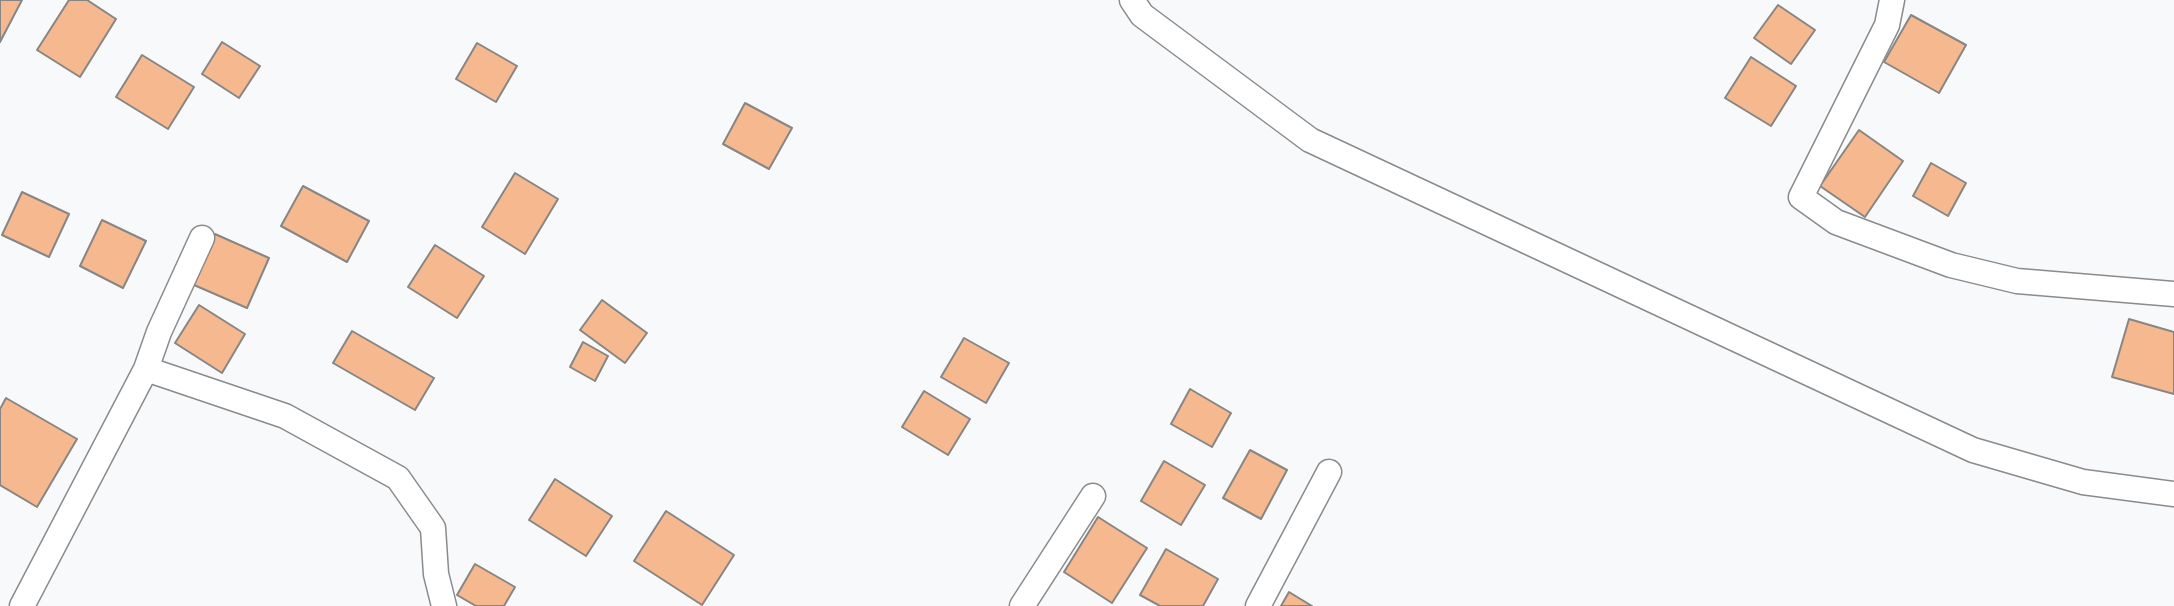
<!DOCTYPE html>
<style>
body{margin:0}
canvas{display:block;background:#f8f9fb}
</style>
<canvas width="2174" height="606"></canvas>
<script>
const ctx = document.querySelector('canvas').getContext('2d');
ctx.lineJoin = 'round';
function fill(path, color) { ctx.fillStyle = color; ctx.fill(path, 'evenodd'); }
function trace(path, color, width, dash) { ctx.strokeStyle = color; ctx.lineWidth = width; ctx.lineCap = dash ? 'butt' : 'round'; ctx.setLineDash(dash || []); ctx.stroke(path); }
const building = new Path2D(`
 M0 0H22L0 42Z
 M69 0H87L116 19 80 77 37 50Z
 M1778 5 1815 30 1791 64 1754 38Z
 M1911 15 1966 45 1939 93 1884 62Z
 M222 42 260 66 239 98 202 74Z
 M477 43 517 66 496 102 456 79Z
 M142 55 194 87 168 129 116 97Z
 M1751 57 1796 86 1771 126 1725 98Z
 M745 103 792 128 769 169 723 144Z
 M1859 130 1903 161 1865 217 1820 186Z
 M1931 163 1966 183 1948 216 1913 196Z
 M515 173 558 199 525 254 482 227Z
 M303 186 369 221 347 262 281 226Z
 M22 192 69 214 49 257 2 235Z
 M102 220 146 241 123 288 80 266Z
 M215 234 269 258 247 308 194 285Z
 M435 245 484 276 457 318 408 287Z
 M602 300 647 333 625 363 580 330Z
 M199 305 245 334 222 373 175 343Z
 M2129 319 2174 332V394L2112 377Z
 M352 331 434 378 415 410 333 363Z
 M964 338 1009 363 986 403 941 377Z
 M583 342 608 356 595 381 570 367Z
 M1190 389 1231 413 1212 447 1171 424Z
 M924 391 970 419 948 455 902 427Z
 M6 398 77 439 37 507 0 485V409Z
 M1250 450 1287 470 1261 519 1223 498Z
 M1164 461 1205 485 1181 525 1141 501Z
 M555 479 612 516 586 556 529 520Z
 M666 511 734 555 702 605 634 561Z
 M1098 517 1147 548 1112 603 1064 572Z
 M1166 549 1218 579 1203 606H1160L1140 595Z
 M475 564 515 587 504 606H476L457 595Z
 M1289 592 1312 606H1281Z`);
const minor = new Path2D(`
 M1132 0 1142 15 1310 140 1973 450 2083 482 2174 494
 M1892 0 1887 25 1801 197 1836 222 1951 265 2017 281 2174 294
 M146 369 285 416 398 478 433 528 436 574 444 606
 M22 606 146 369 159 332 202 238
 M1022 606 1093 496
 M1258 606 1329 472`);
fill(building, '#f6b88e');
trace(building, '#888685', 2);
trace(minor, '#8a8b8d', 27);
trace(minor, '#fff', 24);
</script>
